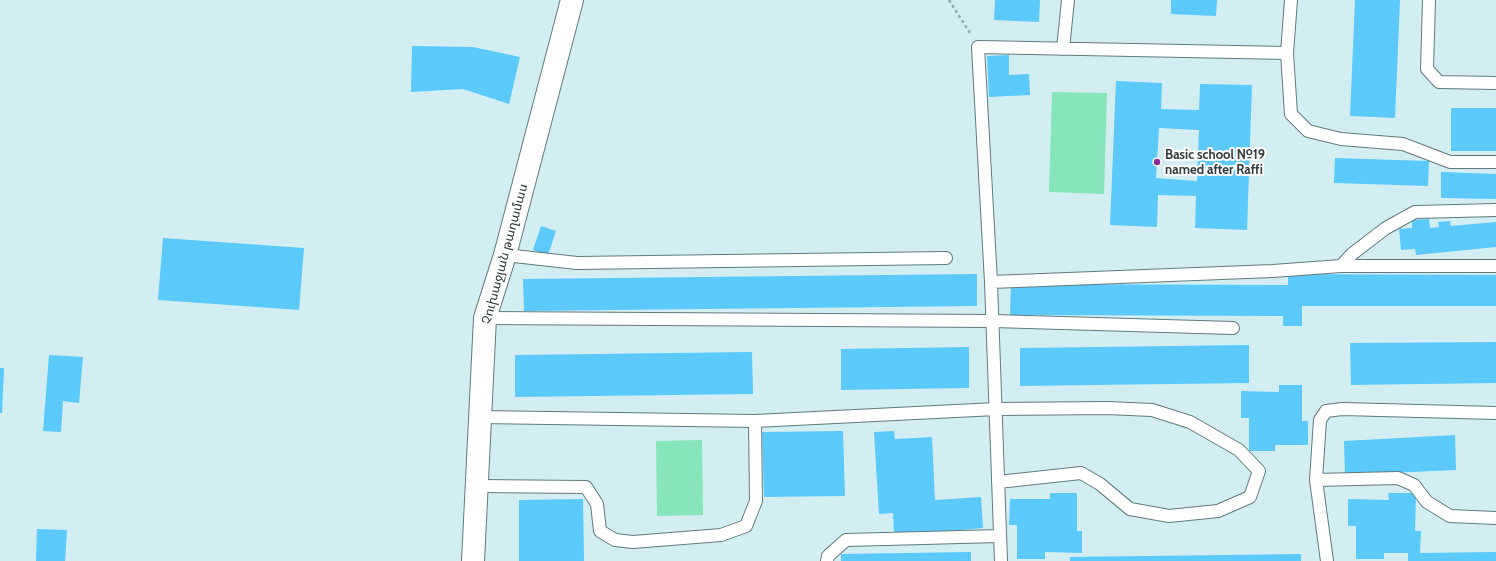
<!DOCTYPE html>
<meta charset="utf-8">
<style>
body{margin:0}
canvas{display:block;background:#d2eef2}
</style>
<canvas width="1496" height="561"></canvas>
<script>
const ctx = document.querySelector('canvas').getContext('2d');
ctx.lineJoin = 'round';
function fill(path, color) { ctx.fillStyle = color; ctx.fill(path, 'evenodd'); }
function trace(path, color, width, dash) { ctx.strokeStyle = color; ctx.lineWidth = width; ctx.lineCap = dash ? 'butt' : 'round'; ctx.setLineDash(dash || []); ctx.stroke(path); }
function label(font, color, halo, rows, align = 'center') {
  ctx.font = font + ' Cabin,"Noto Sans Armenian",sans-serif'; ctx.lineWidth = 4; ctx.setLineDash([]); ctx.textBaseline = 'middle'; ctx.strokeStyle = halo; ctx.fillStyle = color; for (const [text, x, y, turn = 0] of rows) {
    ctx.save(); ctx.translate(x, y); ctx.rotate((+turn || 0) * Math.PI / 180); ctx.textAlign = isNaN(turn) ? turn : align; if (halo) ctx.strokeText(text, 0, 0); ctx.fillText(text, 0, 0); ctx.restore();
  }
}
const green = new Path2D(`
 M1052 92 1107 93 1104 194 1049 192Z
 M702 440 703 515 657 516 656 441Z`);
const building = new Path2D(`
 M995 0H1040L1039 22 994 20Z
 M1171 0H1217L1216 16 1171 14Z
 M1355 0H1400L1395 118 1350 116Z
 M412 46 473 47 520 57 509 104 463 89 411 92Z
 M1009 55V75L1029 74 1030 95 989 97 987 56Z
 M1116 81 1162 83 1161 109 1199 110 1200 84 1252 85 1247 230 1195 228 1196 196 1158 195 1157 227 1110 225ZM1159 128 1199 130 1197 181 1156 178Z
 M1451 108H1496V151H1451Z
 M1335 158 1429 161 1428 186 1334 183Z
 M1441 172 1496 174V199L1441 198Z
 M1429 219 1430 228 1439 227 1438 222 1450 221 1451 226 1496 222V247L1416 255 1415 249 1401 250 1399 229 1412 228V220Z
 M541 226 556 231 548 255 533 250Z
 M163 238 304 248 299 310 158 300Z
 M977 274V306L524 311 523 279Z
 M1288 274 1496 275V306H1302V326H1283V316L1010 315 1011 284 1288 285Z
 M1496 342V383L1351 385 1350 343Z
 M1249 345V383L1020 386V348Z
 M969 347V388L841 390V349Z
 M752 352 753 394 515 397V355Z
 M49 355 83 357 79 403 63 401 61 432 43 431Z
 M0 368H4L2 413H0Z
 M1279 385H1302V421H1308V445H1275V451H1249V418H1241V391L1279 392Z
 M843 431 845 496 764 497 762 432Z
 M894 431 895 439 932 437 935 500 981 497 983 528 894 536 893 513 879 514 874 432Z
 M1455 435 1456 470 1345 475 1344 441Z
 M1050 493H1077V531H1082V553L1045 552V559H1017V525H1009L1010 499H1050Z
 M1388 493H1416L1415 531H1421L1420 553 1496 552V561H1408V553H1384V559H1356V526H1348V499L1389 500Z
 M583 499 584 561H519V500Z
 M37 529 67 530 65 561H36Z
 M971 552V561H841V554Z
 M1301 554V561H1070V557Z`);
const path = new Path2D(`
 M949 0 970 33`);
const service = new Path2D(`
 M1291 0 1287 53 1291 114 1308 131 1341 139 1403 144 1450 162H1496
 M1429 0 1427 69 1439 82 1496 83
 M1063 49 1068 0
 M505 255 577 263 946 258
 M1341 266 1352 254 1386 228 1415 212 1496 210
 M991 282 1273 271 1341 266H1496
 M485 318 993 321 1233 328
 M480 417 755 421 996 409 1107 408 1152 410 1190 422 1239 450 1259 471 1250 497 1218 511 1169 516 1130 509 1100 484 1081 473 998 482
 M1316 480 1398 478 1414 485 1427 502 1450 516 1496 518
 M477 486 586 487 597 504 600 531 615 540 633 542 721 535 746 526 756 501 755 421
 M827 561 828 556 846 540 1000 536
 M1001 561 991 282 978 47 1287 53
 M1327 561 1316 480 1320 420 1326 411 1342 409 1496 413`);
const minor = new Path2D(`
 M473 561 485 318 505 255 572 0`);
const markers = [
 [1157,162,4,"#89309c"]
];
const poiNames = [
 ["Basic school №19",1165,155],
 ["named after Raffi",1165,170]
];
const streetNames = [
 ["Չուխաջյան թաղամաս",505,254,-75]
];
fill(green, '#86e6b9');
fill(building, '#5bc9fa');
trace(service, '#607a7d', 14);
trace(minor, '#607a7d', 24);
trace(path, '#93a8ab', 2.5, [3, 3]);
trace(service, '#fff', 12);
trace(minor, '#fff', 22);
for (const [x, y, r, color] of markers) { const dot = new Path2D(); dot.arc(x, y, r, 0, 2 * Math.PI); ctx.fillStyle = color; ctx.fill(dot); trace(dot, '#fff', 1.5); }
label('bold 13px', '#313c3e', '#fff', poiNames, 'left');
label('13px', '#313c3e', '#fff', streetNames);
</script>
